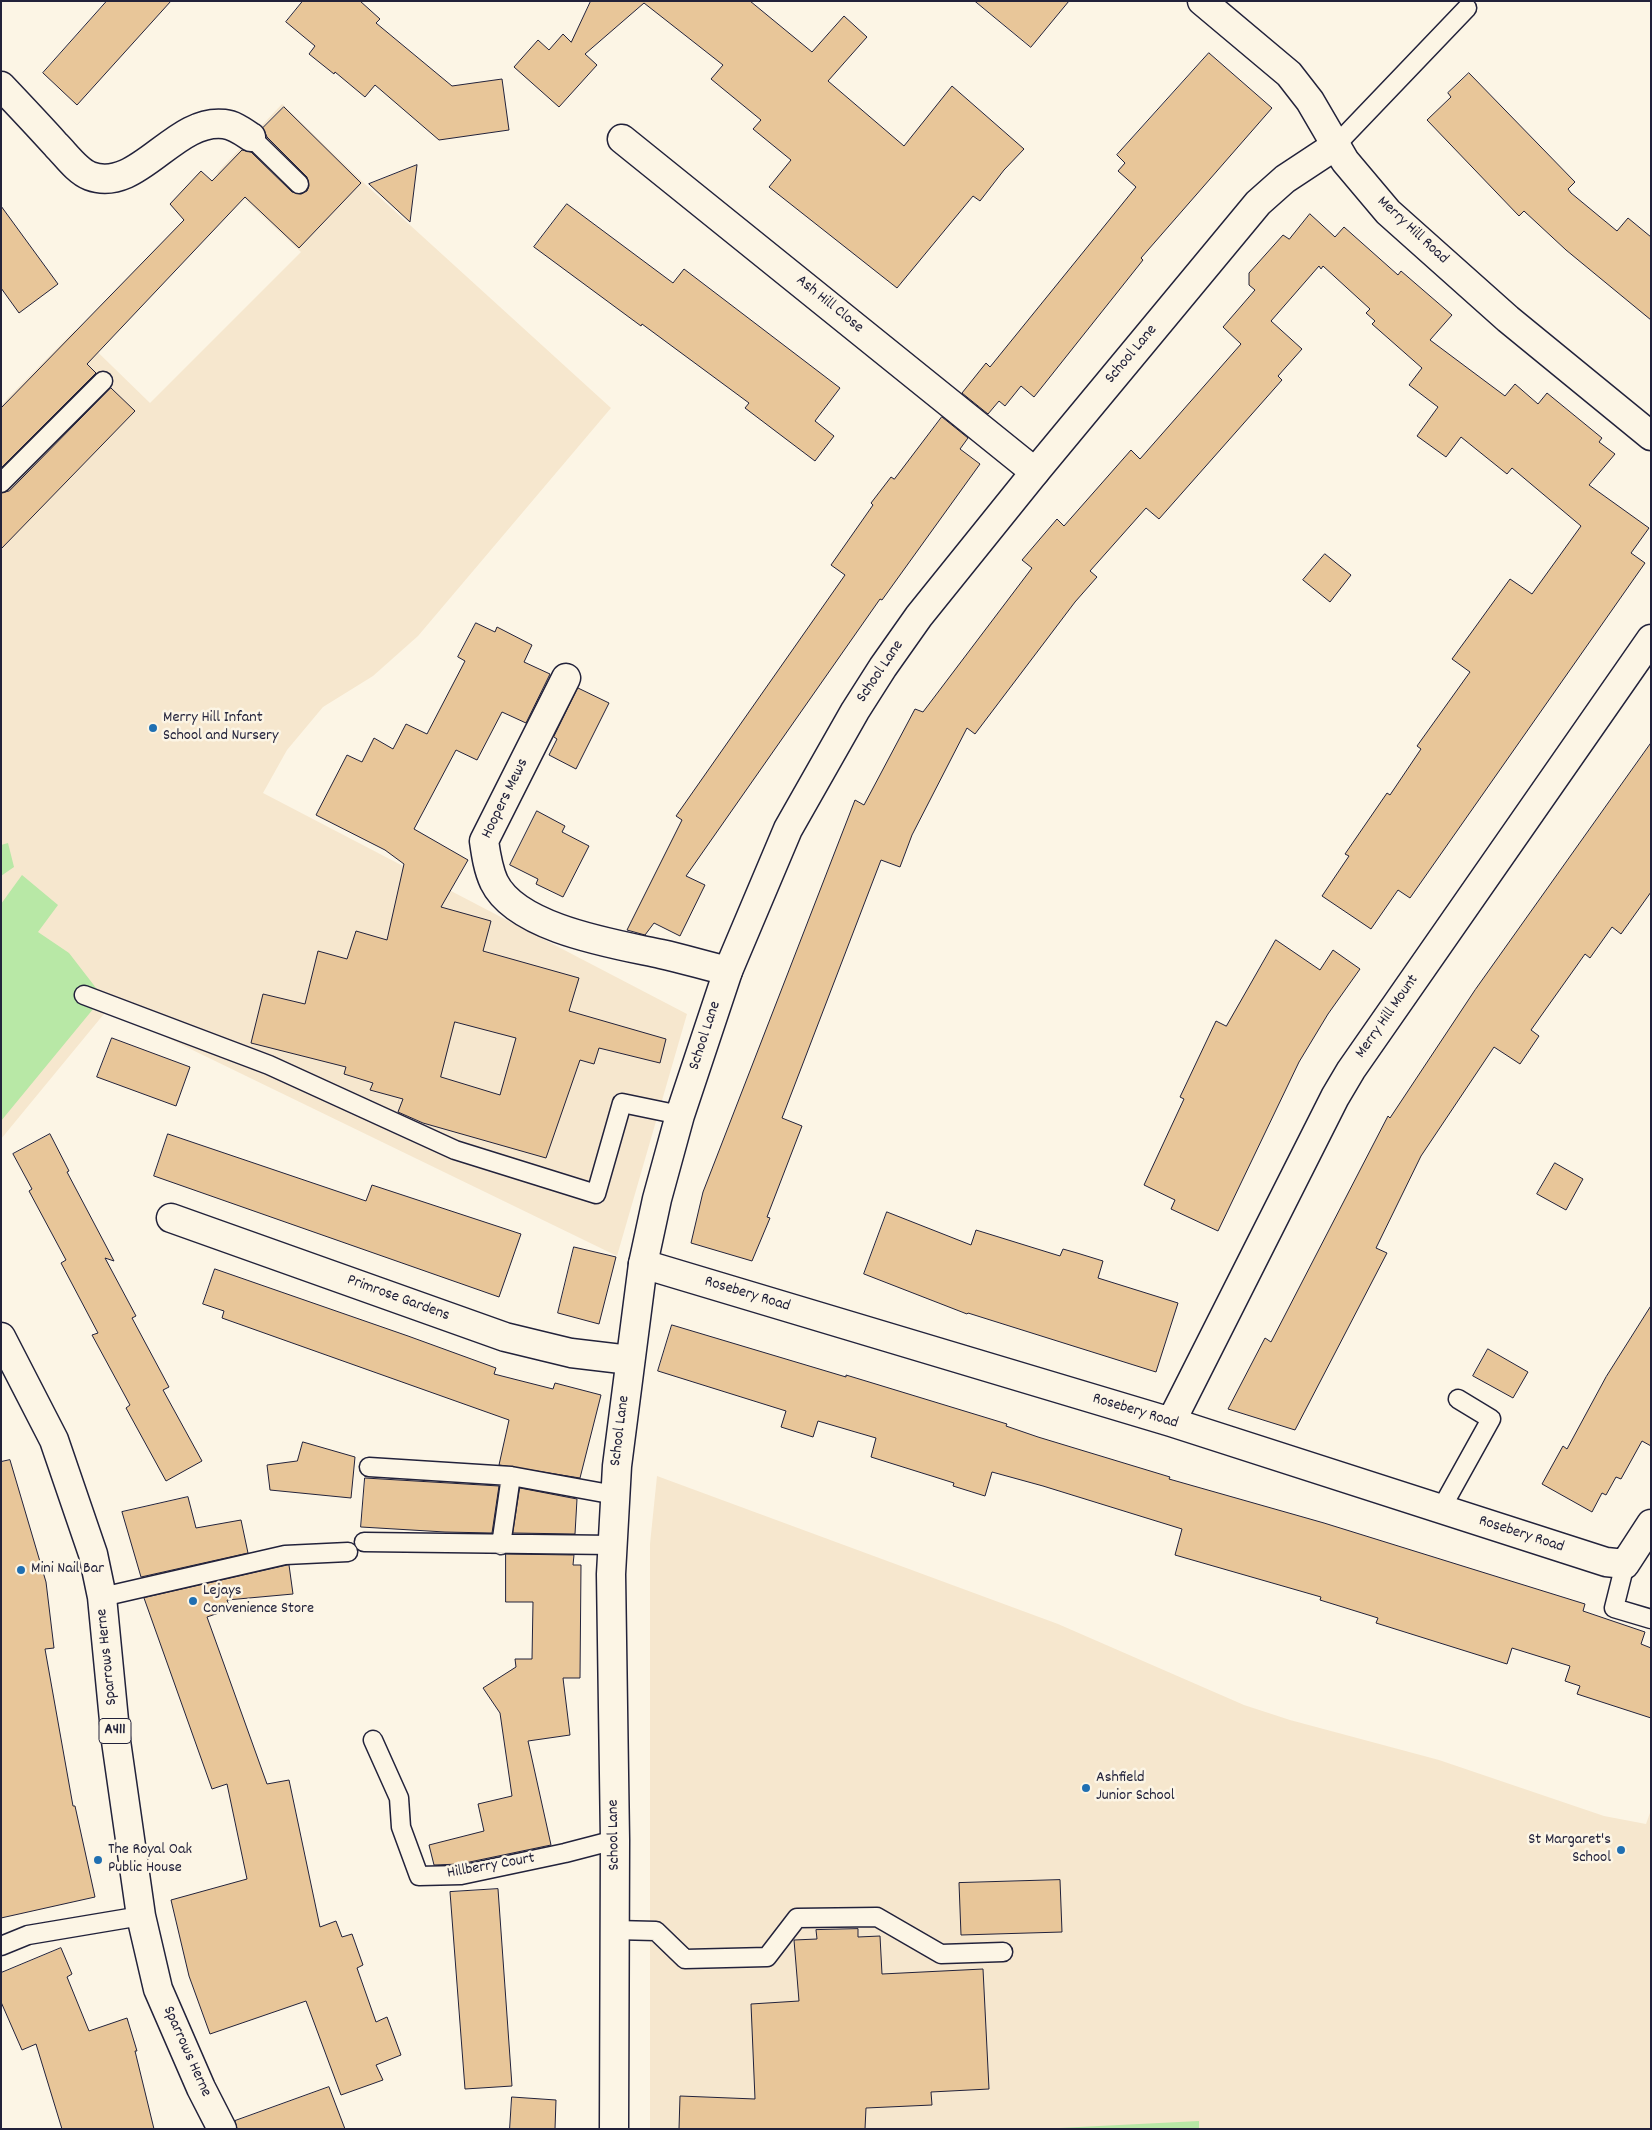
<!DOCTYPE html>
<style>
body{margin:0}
#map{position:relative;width:1652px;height:2130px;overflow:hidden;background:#fcf5e5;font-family:Dekko,sans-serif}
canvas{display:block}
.frame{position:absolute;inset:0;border:2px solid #22223b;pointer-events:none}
</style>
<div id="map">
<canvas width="1652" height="2130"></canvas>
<div class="frame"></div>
</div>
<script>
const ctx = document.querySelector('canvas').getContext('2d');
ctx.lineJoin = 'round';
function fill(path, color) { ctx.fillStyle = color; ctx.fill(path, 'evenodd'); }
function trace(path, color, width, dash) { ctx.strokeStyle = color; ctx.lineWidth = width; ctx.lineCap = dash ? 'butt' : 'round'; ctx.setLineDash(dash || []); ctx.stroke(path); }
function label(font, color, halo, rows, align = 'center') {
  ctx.font = font + ' Dekko,sans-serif'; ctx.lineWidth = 5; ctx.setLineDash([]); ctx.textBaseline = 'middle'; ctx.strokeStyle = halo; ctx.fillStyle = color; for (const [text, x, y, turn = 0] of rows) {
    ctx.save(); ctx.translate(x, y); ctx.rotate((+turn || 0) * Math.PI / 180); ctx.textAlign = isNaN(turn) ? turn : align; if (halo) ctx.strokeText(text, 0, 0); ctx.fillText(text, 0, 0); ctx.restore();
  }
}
const built = new Path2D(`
 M282 104 366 185 611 408 418 636 373 676 323 707 287 750 263 793 687 1014 617 1256 108 1009 1 1139V405L75 330 150 403 301 252 217 173Z
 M657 1476 1058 1624 1244 1705 1290 1720 1439 1760 1604 1816 1646 1824 1651 1810V2129H650V1544Z`);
const green = new Path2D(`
 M8 843 14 867 1 876V845Z
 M22 875 58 905 38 932 69 953 103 997 1 1121V904Z
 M1199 2121V2129H1039Z`);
const building = new Path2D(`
 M107 1H171L77 105 43 73Z
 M303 1H360L380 19 376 23 452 86 502 79 509 130 439 140 375 85 365 97 335 72 334 74 309 54 315 46 286 22Z
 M591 1H750L812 52 844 16 867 37 828 81 904 146 952 86 1024 149 1004 170 980 201 973 196 897 288 769 187 791 160 753 129 761 120 711 79 723 65 644 3 585 54 597 65 559 107 514 67 538 40 549 50 563 34 571 42Z
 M975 1H1069L1031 47Z
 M1209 53 1272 108 1141 258 1143 260 1034 397 1021 386 1005 406 999 401 988 414 962 393 986 363 990 367 1136 187 1118 171 1125 163 1117 155Z
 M1469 73 1575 182 1568 189 1571 193 1617 231 1628 218 1651 237V320L1566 250 1524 211 1519 216 1427 120 1451 97 1448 93Z
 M284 107 361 183 299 248 245 197 87 364 96 373 1 468V408L184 220 170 204 201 171 212 181 242 150 251 152 292 192 301 194 307 191 309 186 307 177 267 137 263 128Z
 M417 165 410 222 369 184Z
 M567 204 673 283 684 269 840 388 815 421 834 436 815 461 745 408 749 403 642 324 641 326 534 247Z
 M1 206 58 284 19 313 1 288Z
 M1310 214 1335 237 1344 227 1398 275 1401 271 1452 315 1430 340 1505 396 1515 384 1538 404 1547 393 1602 438 1599 442 1615 454 1589 485 1649 528 1631 553 1645 563 1410 898 1398 890 1371 929 1322 896 1349 856 1345 854 1387 793 1390 795 1421 749 1417 746 1470 672 1452 659 1471 633 1510 579 1532 594 1581 526 1512 468 1507 474 1461 437 1446 457 1417 436 1438 407 1409 385 1422 368 1372 324 1375 321 1366 313 1370 309 1323 266 1321 269 1319 266 1271 321 1302 349 1278 376 1282 380 1159 519 1146 508 1090 571 1097 577 1075 602 975 734 967 728 912 835 900 867 881 860 782 1118 802 1126 767 1217 770 1218 752 1261 691 1243 703 1192 855 800 864 805 915 709 923 712 1032 568 1022 560 1057 519 1064 526 1131 450 1140 459 1241 344 1223 327 1255 290 1249 285V273L1283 235 1289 239Z
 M111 388 135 411 1 549V493L9 491Z
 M942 417 968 438 960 449 980 464 882 600 880 599 686 876 705 885 680 936 654 923 645 935 627 930 682 820 676 816 845 575 831 565 873 505 871 503 891 477 894 479Z
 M1325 554 1351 575 1330 602 1303 580Z
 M476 623 495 632 497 627 532 645 524 662 550 674 526 723 502 712 477 760 456 750 414 829 468 860 441 907 491 921 483 951 579 978 569 1011 666 1039 660 1063 599 1048 594 1064 580 1060 546 1158 423 1123 398 1112 403 1099 370 1090 373 1083 344 1074 346 1067 251 1043 263 994 305 1004 318 951 347 959 356 931 387 940 404 864 385 850 316 815 347 755 362 762 374 738 393 749 406 724 427 734 465 661 458 657ZM455 1022 516 1038 500 1095 441 1077Z
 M578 688 609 703 576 769 549 755 557 739 554 737Z
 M1651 743V892L1621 934 1612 927 1590 958 1585 954 1531 1030 1539 1036 1520 1064 1494 1047 1421 1156 1376 1248 1387 1253 1295 1430 1228 1409 1265 1338 1271 1342 1388 1116 1390 1118 1475 990Z
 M537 811 565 826 562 832 589 846 563 897 536 884 538 879 510 865Z
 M1276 940 1320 970 1333 950 1360 969 1328 1014 1299 1062 1218 1231 1171 1209 1175 1200 1144 1185 1184 1099 1180 1097 1216 1021 1226 1026Z
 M112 1038 190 1067 176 1106 97 1077Z
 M50 1134 69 1171 67 1172 114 1261 105 1258 136 1316 132 1318 169 1387 163 1390 202 1461 166 1481 126 1408 130 1405 92 1335 98 1333 61 1263 66 1260 29 1191 32 1189 13 1154Z
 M168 1134 366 1201 372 1185 521 1234 499 1297 154 1176Z
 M1555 1163 1583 1179 1566 1210 1537 1194Z
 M887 1212 971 1245 976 1230 1060 1256 1063 1249 1077 1253 1103 1261 1098 1278 1178 1303 1156 1372 968 1313 967 1314 864 1274Z
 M574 1247 616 1257 599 1324 558 1313Z
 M215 1269 408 1336 496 1368 494 1374 553 1389 555 1383 601 1395 580 1478 499 1465 509 1420 222 1318 224 1311 203 1304Z
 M1651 1306V1446L1642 1441 1621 1479 1616 1477 1606 1495 1602 1493 1592 1512 1542 1484 1563 1446 1567 1449 1606 1377Z
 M672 1325 846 1377V1375L879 1385 1007 1424 1006 1426 1038 1437 1170 1477 1169 1479 1324 1523 1585 1604 1583 1611 1645 1632 1641 1644 1651 1648V1718L1577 1694 1580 1686 1565 1681 1570 1666 1512 1648 1507 1664 1376 1623 1378 1618 1320 1600 1321 1597 1175 1555 1182 1529 1043 1486 992 1472 985 1496 953 1486 954 1483 871 1457 876 1438 818 1421 813 1437 781 1427 786 1411 658 1371Z
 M1488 1349 1528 1372 1513 1398 1473 1376Z
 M303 1442 355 1457 351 1498 270 1490 267 1465 297 1461Z
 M10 1460 46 1582 54 1648 45 1649 73 1806H75L95 1897 1 1918V1462Z
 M365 1478 499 1486 492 1533 445 1532 361 1527Z
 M520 1488 577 1499 575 1534 513 1533Z
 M188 1497 196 1528 241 1520 248 1553 141 1577 122 1512Z
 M506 1554 574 1555 573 1565H581L580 1678H563L570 1735 528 1741 551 1845 460 1864 434 1865 429 1845 484 1831 478 1804 512 1796 500 1713 483 1688 516 1667 515 1659H532L533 1602H506Z
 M289 1565 293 1594 227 1600 230 1609 207 1617 267 1784 289 1780 320 1927 336 1921 342 1937 352 1934 363 1965 357 1968 376 2022 387 2017 401 2055 376 2065 383 2080 341 2095 306 2001 210 2034 189 1976 171 1900 247 1879 227 1784 212 1789 144 1598Z
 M1060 1880 1062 1932 961 1935 959 1883Z
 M498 1889 512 2086 465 2089 450 1892Z
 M858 1929V1937L880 1936 882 1974 983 1969 989 2089 931 2092 932 2105 866 2108 865 2129H679L680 2096 755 2099 751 2004 799 2001 794 1940 817 1939 816 1930Z
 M61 1948 72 1974 67 1977 89 2031 127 2018 137 2051H135L154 2129H62L36 2044 22 2050 1 2002V1973Z
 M329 2087 345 2129H237L235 2121Z
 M512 2097 556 2100 555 2129H510Z`);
const lane = new Path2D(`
 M251 137 299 184
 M1335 146 1467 8
 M1 483 103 381
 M84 995 269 1065 455 1150 596 1194 622 1103 680 1115
 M369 1467 511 1476 615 1495
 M1441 1509 1491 1419 1458 1399
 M364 1542 613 1545
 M501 1545 511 1476
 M1625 1564 1614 1608 1651 1619
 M102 1597 285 1555 348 1552
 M373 1740 399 1798 401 1827 419 1876 461 1875 565 1853 615 1840
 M615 1930 656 1931 685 1959 767 1957 797 1918 877 1917 941 1954 1003 1952
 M1 1946 28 1935 141 1916`);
const street = new Path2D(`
 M1 86C20 106 38 125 56 145 66 155 77 171 90 176 138 194 174 118 224 124 234 125 242 131 251 137
 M622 139 1035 472
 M566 678 484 841C486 855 488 869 494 882 517 929 615 944 661 954 684 959 706 966 728 971
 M171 1218 505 1337 571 1353 630 1360
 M643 1264 1171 1422 1606 1562 1625 1564 1651 1524
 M1171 1422 1335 1097 1351 1070 1651 639`);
const secondary = new Path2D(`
 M1202 1 1289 74 1310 101 1345 161 1388 212 1508 319 1651 436
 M614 2129 615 1840 611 1574 617 1466 643 1264 657 1199 680 1115 728 971 788 829 855 711 883 667 919 616 1035 472 1258 203 1285 179 1335 146`);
const primary = new Path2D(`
 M1 1337 54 1440 93 1554 102 1597 116 1741 141 1916 158 1989 201 2088 222 2129`);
const markers = [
 [153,728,5,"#1f6fb2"],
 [21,1570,5,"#1f6fb2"],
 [193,1601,5,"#1f6fb2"],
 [1086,1788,5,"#1f6fb2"],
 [1621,1850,5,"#1f6fb2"],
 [98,1860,5,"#1f6fb2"]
];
const shields = [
 [115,1731,32]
];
const shieldNames = [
 ["A411",115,1731]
];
const streetNames = [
 ["Merry Hill Road",1412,231,43],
 ["Ash Hill Close",829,305,39],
 ["School Lane",1132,355,-50],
 ["School Lane",881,672,-56],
 ["Hoopers Mews",506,799,-64],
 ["Merry Hill Mount",1388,1017,-55],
 ["School Lane",706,1036,-72],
 ["Rosebery Road",747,1295,17],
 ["Primrose Gardens",398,1299,20],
 ["Rosebery Road",1135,1412,17],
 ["School Lane",621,1431,-83],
 ["Rosebery Road",1521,1535,18],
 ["Sparrows Herne",108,1657,-96],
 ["School Lane",615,1835,-91],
 ["Hillberry Court",491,1867,-10],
 ["Sparrows Herne",186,2052,66]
];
const poiNames = [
 ["Merry Hill Infant",163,719],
 ["School and Nursery",163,737],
 ["Mini Nail Bar",31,1570],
 ["Lejays",203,1592],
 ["Convenience Store",203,1610],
 ["Ashfield",1096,1779],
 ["Junior School",1096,1797],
 ["St Margaret's",1611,1841,"right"],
 ["School",1611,1859,"right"],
 ["The Royal Oak",108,1851],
 ["Public House",108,1869]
];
fill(built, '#f6e7ce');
fill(green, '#b8e8a6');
fill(building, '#e8c699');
trace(building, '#22223b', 1);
trace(lane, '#22223b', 21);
trace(street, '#22223b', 31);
trace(secondary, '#22223b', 31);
trace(primary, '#22223b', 31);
trace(lane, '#fcf5e5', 18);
trace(street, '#fcf5e5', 28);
trace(secondary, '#fcf5e5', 28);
trace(primary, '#fcf5e5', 28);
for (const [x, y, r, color] of markers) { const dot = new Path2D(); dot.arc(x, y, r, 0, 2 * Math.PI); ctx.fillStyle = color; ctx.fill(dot); trace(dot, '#fcf5e5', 2); }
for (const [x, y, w] of shields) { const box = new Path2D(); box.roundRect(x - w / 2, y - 12.5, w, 25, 4); ctx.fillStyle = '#fcf5e5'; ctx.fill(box); trace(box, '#22223b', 1); }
label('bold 15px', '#22223b', null, shieldNames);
label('16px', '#22223b', '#fcf5e5', streetNames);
label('16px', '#22223b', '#fcf5e5', poiNames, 'left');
</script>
